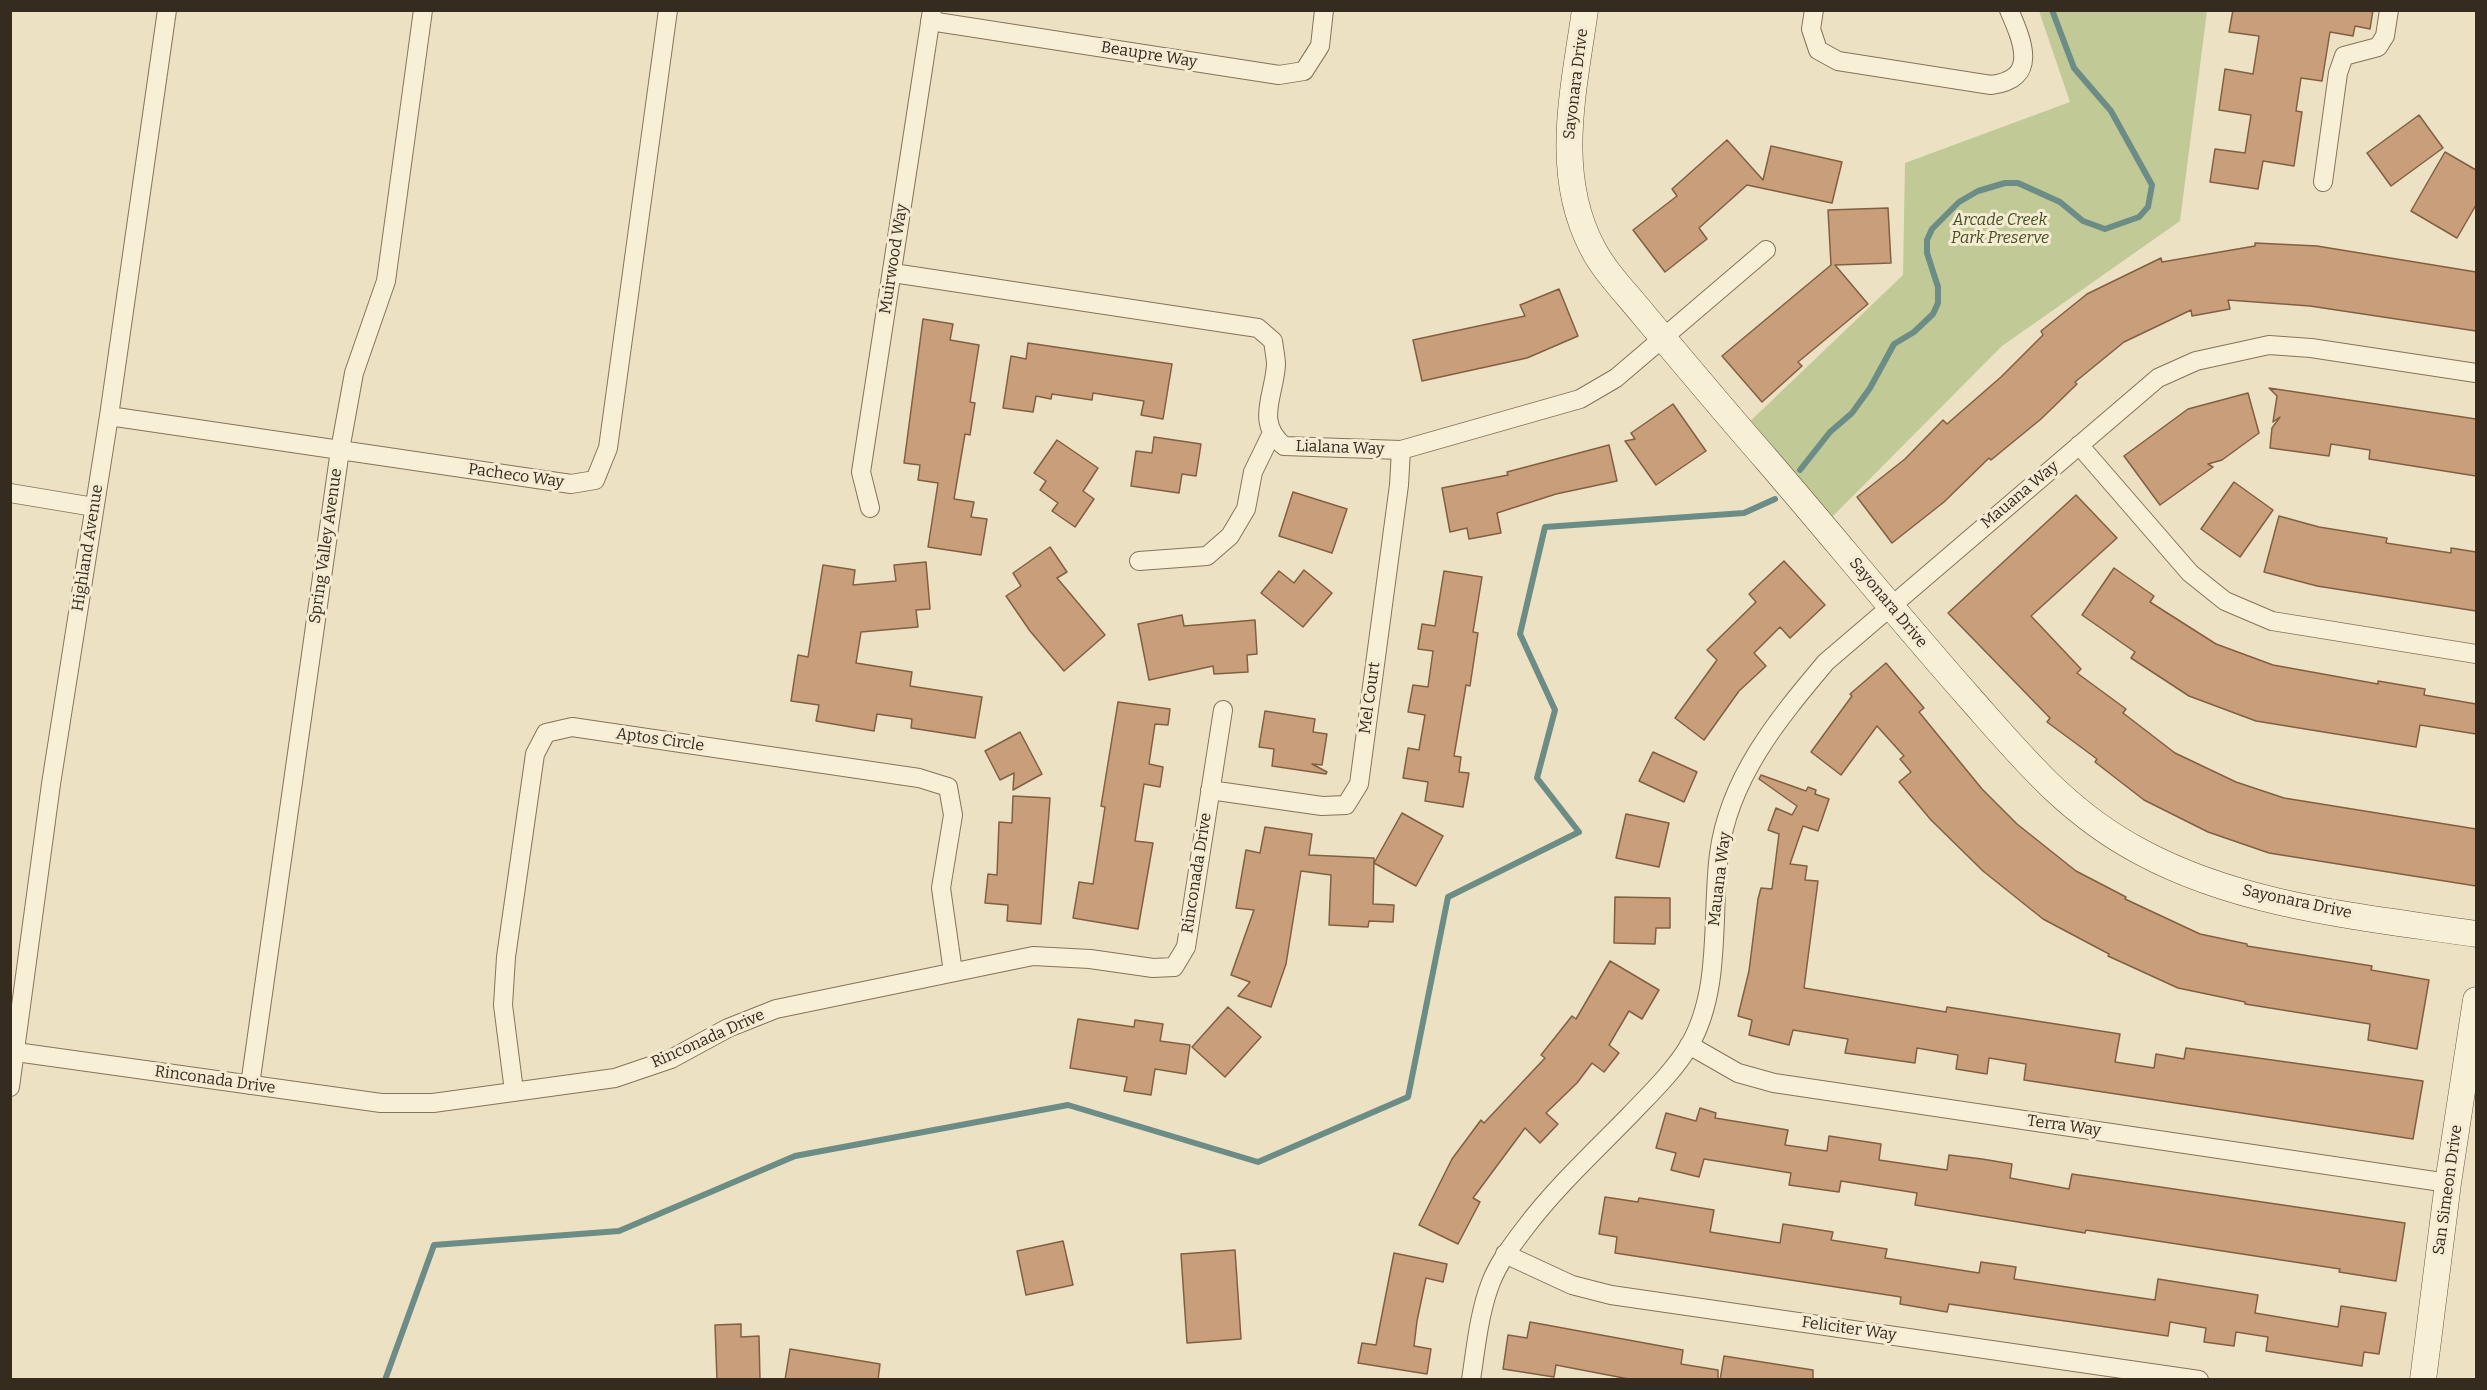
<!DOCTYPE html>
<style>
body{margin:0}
#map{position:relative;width:2487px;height:1390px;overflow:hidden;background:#ece1c3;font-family:Bitter,serif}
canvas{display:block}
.frame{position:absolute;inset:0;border:12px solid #352b1e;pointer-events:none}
</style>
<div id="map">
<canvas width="2487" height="1390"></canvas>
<div class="frame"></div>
</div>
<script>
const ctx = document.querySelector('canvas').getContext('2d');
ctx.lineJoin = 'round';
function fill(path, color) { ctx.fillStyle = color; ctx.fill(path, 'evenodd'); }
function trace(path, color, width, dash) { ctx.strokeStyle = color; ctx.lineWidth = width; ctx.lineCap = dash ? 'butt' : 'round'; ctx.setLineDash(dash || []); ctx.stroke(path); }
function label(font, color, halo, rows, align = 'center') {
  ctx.font = font + ' Bitter,serif'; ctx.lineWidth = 6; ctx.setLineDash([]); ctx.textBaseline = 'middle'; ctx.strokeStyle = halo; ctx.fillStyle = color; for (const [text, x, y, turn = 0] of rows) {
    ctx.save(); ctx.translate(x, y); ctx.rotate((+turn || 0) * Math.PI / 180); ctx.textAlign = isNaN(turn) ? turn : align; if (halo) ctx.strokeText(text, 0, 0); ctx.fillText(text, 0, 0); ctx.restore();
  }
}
const green = new Path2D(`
 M2039 11H2207L2180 221 2002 346 1823 526 1741 430 1903 275 1905 163 2070 102Z`);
const stream = new Path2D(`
 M1800 470 1830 432 1852 413 1870 388 1894 344 1914 332 1933 314 1938 303V287L1927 253V240L1932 229 1959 202 1978 191 2005 183H2018L2060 202 2083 221 2105 229 2139 217 2148 207 2152 185 2111 111 2074 68 2052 10
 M385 1380 434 1245 619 1231 795 1156 1068 1105 1258 1162 1408 1097 1448 897 1579 832 1537 778 1555 710 1520 634 1545 527 1744 513 1775 499`);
const building = new Path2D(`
 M2233 10H2373L2370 29 2355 26 2353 36 2330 32 2322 81 2301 78 2296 111 2302 112 2294 166 2263 161 2258 189 2210 182 2215 149 2245 153 2251 115 2219 110 2225 69 2253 74 2259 36 2229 32Z
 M2419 115 2443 148 2391 186 2367 153Z
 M1727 140 1763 180 1771 146 1842 162 1832 203 1747 185 1699 228 1707 239 1665 272 1633 230 1677 196 1672 189Z
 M2445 152 2476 170V205L2457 238 2411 211Z
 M1888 208 1891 263 1835 265 1868 304 1798 362 1802 366 1762 402 1722 356 1831 265 1828 210Z
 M2255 243 2317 246 2476 272V331L2310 306 2228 300 2230 309 2192 316 2191 310 2124 342 2075 382 2077 384 2041 419 1991 460 1989 458 1944 502 1892 543 1857 497 1905 459 1943 420 1947 424 2001 377 2043 335 2041 331 2087 294 2161 258 2162 262 2255 246Z
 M1559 289 1578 336 1527 358 1422 381 1413 340 1525 316 1520 305Z
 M923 319 953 324 950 340 979 345 970 402 975 403 970 435 965 434 954 499 974 502 971 517 987 519 981 555 928 547 938 483 918 480 920 465 904 463Z
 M1028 343 1172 364 1163 419 1141 415 1144 401 1093 393 1092 400 1052 394 1051 399 1036 396 1033 412 1003 408 1011 356 1026 359Z
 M2269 388 2476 419V476L2369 459 2370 450 2331 444 2329 456 2270 448 2272 428 2280 417 2273 422 2277 396Z
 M2248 393 2259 433 2222 460 2208 464 2213 467 2160 505 2124 456 2188 409Z
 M1673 404 1706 451 1656 485 1625 441 1635 439 1631 433Z
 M1154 437 1201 444 1196 476 1182 474 1179 493 1131 486 1136 451 1152 453Z
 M1057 440 1098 468 1083 491 1094 499 1075 527 1052 511 1058 503 1040 490 1046 481 1034 473Z
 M1609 445 1617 481 1556 494 1497 513 1501 533 1469 539 1467 528 1450 532 1442 488 1508 475 1507 472Z
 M2234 482 2273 510 2240 557 2201 529Z
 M1293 492 1347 509 1332 553 1279 536Z
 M2076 495 2117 538 2031 616 2081 669 2077 673 2126 709 2123 713 2175 753 2236 782 2284 798 2476 829V886L2269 853 2208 832 2144 800 2095 762 2097 759 2047 722 2050 718 1948 613Z
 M2279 516 2319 527 2387 538 2386 543 2451 553V548L2476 552V611L2317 586 2264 572Z
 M1050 547 1067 572 1057 578 1105 635 1064 671 1030 631 1006 596 1021 586 1013 573Z
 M1784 561 1825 605 1790 638 1780 627 1754 653 1766 666 1739 691 1704 740 1675 718 1717 660 1707 650 1756 602 1749 594Z
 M926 562 930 609 916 610 918 627 861 632 856 663 912 672 910 686 982 697 975 738 911 728 912 719 877 714 874 731 816 721 819 705 791 701 798 655 808 657 823 565 855 570 853 585 896 581 894 565Z
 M2114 568 2154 596 2150 602 2216 644 2273 665 2378 684V681L2425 689 2424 695 2476 704V734L2420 725 2416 747 2256 721 2189 696 2131 658 2135 652 2082 615Z
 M1304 570 1332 593 1303 627 1261 593 1279 571 1294 583Z
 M1444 571 1482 577 1473 632 1478 633 1470 686 1466 685 1454 756 1461 757 1459 772 1469 773 1463 807 1425 801 1428 782 1403 778 1408 748 1419 750 1425 715 1408 712 1413 685 1428 687 1433 651 1418 649 1422 624 1435 626Z
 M1182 615 1184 626 1255 620 1257 654 1247 655 1248 672 1214 674 1213 666 1149 680 1138 624Z
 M1886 663 1924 708 1919 712 1982 789 2017 824 2076 871 2126 897 2125 899 2200 934 2247 944V946L2372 966 2371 970 2429 980 2417 1049 2368 1040 2370 1024 2245 1004V1002L2178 988 2108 956 2109 954 2043 919 1983 871 1931 820 1899 782 1911 772 1900 759 1904 756 1877 726 1841 775 1811 752 1852 696 1850 694Z
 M1118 702 1170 709 1168 725 1155 724 1149 764 1163 767 1160 787 1144 784 1135 841 1153 843 1138 929 1073 918 1079 882 1093 884 1105 807 1101 806Z
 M1265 711 1315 719 1313 732 1327 734 1322 765 1312 764 1327 772 1326 774 1272 766 1274 749 1259 747Z
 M1020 732 1042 774 1013 790 1014 773 1000 780 985 751Z
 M1653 752 1697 772 1684 802 1639 781Z
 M1761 775 1806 791 1808 787 1816 790 1815 794 1829 799 1818 831 1803 826 1790 864 1807 866 1805 880 1818 881 1804 988 1946 1012 1947 1007 2120 1034 2115 1062 2154 1068 2156 1054 2184 1059 2186 1048 2423 1081 2413 1139 2024 1080 2026 1064 1989 1058 1987 1074 1956 1069 1958 1055 1917 1048 1915 1063 1845 1053 1848 1039 1793 1030 1789 1045 1749 1035 1752 1020 1738 1016 1749 971 1758 899 1761 888 1772 889 1779 834 1768 830 1776 808 1792 815 1797 806 1759 779Z
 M1013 796 1050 798 1041 924 1007 921 1008 905 985 903 988 874 997 875 999 822 1012 823Z
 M1402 813 1443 836 1416 886 1374 863Z
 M1626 814 1669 823 1659 867 1616 858Z
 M1265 827 1312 834 1309 855 1374 858 1373 904 1394 905 1393 922 1369 921 1368 927 1329 925 1331 875 1301 871 1286 964 1271 1007 1238 996 1250 982 1231 975 1254 910 1236 908 1246 850 1260 853Z
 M1615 897 1670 898V928H1656L1655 944 1614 943Z
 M1610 961 1659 990 1642 1019 1629 1011 1609 1045 1619 1053 1604 1072 1592 1063 1577 1083 1546 1113 1558 1124 1540 1143 1525 1128 1473 1198 1480 1202 1458 1244 1419 1225 1452 1159 1481 1120 1484 1123 1545 1058 1541 1055 1572 1016 1576 1019Z
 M1228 1007 1261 1037 1225 1077 1192 1047Z
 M1078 1019 1134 1027 1135 1020 1163 1024 1160 1041 1190 1045 1186 1074 1155 1069 1151 1095 1124 1091 1127 1077 1070 1068Z
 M1700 1108 1716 1113 1715 1118 1788 1130 1785 1145 1827 1151 1829 1136 1881 1144 1879 1160 1947 1170 1949 1155 1982 1159 2012 1164 2010 1178 2069 1189 2072 1174 2405 1223 2396 1281 2339 1272 2340 1269 2086 1230 2085 1233 1915 1205 1917 1193 1841 1181 1839 1192 1789 1185 1791 1173 1704 1159 1699 1177 1671 1170 1676 1153 1656 1148 1666 1113 1696 1121Z
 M1605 1197 1638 1202 1639 1198 1714 1210 1710 1232 1780 1243 1783 1224 1833 1232 1831 1240 1887 1249 1885 1258 1979 1273 1981 1262 2016 1267 2014 1279 2093 1291 2155 1300 2158 1279 2258 1295 2255 1313 2338 1327 2341 1306 2386 1313 2379 1354 2364 1352 2362 1366 2266 1351 2268 1337 2236 1332 2234 1346 2204 1342 2206 1328 2170 1322 2168 1336 1949 1304 1947 1312 1900 1304 1901 1297 1615 1253 1617 1237 1599 1234Z
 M1063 1241 1073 1285 1026 1295 1017 1251Z
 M1235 1250 1241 1339 1187 1343 1181 1254Z
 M1394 1253 1447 1264 1443 1282 1426 1278 1417 1321 1414 1346 1431 1349 1427 1374 1358 1363 1362 1343 1376 1345Z
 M1530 1322 1683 1350 1681 1364 1718 1370V1380H1634L1556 1365 1554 1377 1503 1369 1508 1335 1527 1338Z
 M741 1324V1337L759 1336 760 1380H717L715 1325Z
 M790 1349 880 1364 878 1380H785Z
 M1724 1356 1813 1370V1380H1720Z`);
const street = new Path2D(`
 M1814 10 1811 29 1818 50 1838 61 1991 85C2040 79 2022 40 2009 10
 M930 21 1279 75 1304 71 1320 46 1324 10
 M2323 182 2338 73 2344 56 2378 47 2385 36 2389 10
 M893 273 1258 328 1273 341C1274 349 1276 358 1276 365 1274 397 1255 422 1284 446L1401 450 1580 399 1616 378 1766 250
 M109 416 571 484 595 480 608 448 668 10
 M2079 445 2190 573 2225 601 2272 621 2476 654
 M10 493 94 507
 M870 508 861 472 932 10
 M1139 561 1207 556 1230 536 1246 509 1253 472 1271 435
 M1210 790 1322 806 1346 805 1359 784 1399 485 1401 450
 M1689 1045 1738 1073 1774 1083 2448 1183
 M16 1052 381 1103H433L615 1078 671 1059 728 1028 776 1009 1033 956 1090 959 1153 968 1174 967 1186 947 1223 710
 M250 1085 340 450 354 373 386 281 423 10
 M10 1087 51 784 109 416 167 10
 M514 1091 503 1005 506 957 535 754 546 733 572 727 919 778 948 787 953 815 941 888 953 972
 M1505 1254 1572 1285 1611 1295 2199 1380
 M1471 1380C1476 1347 1479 1313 1491 1282 1499 1262 1512 1245 1525 1228 1556 1187 1594 1152 1630 1115 1650 1094 1674 1071 1689 1046 1722 990 1711 916 1719 854 1729 778 1778 719 1826 662L2158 378 2196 361 2269 345 2311 348 2476 373`);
const secondary = new Path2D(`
 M1585 10C1574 89 1553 172 1592 247 1604 271 1626 293 1643 314 1684 363 1725 412 1767 460 1835 539 1900 619 1969 697 2023 758 2067 813 2141 852 2243 907 2364 917 2476 934
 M2423 1380 2448 1183 2476 1000`);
const streetNames = [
 ["Beaupre Way",1149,55,9],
 ["Sayonara Drive",1576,84,-83],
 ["Muirwood Way",894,259,-81],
 ["Lialana Way",1340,448,2],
 ["Pacheco Way",516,476,8],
 ["Mauana Way",2020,495,-40],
 ["Spring Valley Avenue",326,546,-82],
 ["Highland Avenue",88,548,-81],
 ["Sayonara Drive",1888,603,50],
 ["Mel Court",1370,698,-82],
 ["Aptos Circle",660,740,8],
 ["Rinconada Drive",1197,873,-81],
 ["Mauana Way",1720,879,-83],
 ["Sayonara Drive",2297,902,12],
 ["Rinconada Drive",708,1039,-24],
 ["Rinconada Drive",215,1080,8],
 ["Terra Way",2064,1126,8],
 ["San Simeon Drive",2448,1190,-82],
 ["Feliciter Way",1849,1329,8]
];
const parkNames = [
 ["Arcade Creek",2000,221],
 ["Park Preserve",2000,239]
];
fill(green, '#c1c997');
trace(stream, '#6c8c86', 6);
fill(building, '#c89f7a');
trace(building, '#835f42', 1.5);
trace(street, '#85735b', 20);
trace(secondary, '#67543e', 27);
trace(street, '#f7efd6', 18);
trace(secondary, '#f7efd6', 26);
label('16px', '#352b1e', '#f4ebd2', streetNames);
label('italic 16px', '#445126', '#f4ebd2', parkNames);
</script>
